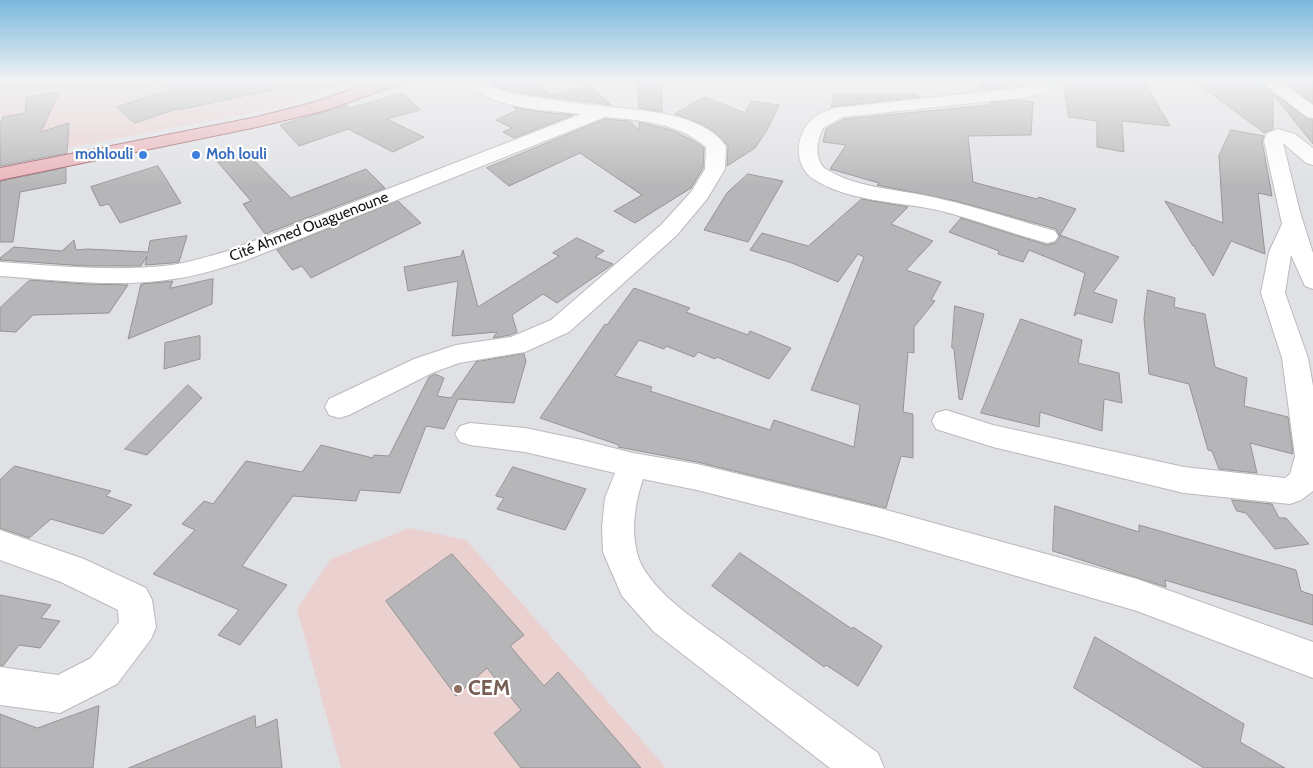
<!DOCTYPE html>
<meta charset="utf-8">
<style>
body{margin:0}
canvas{display:block;background:#e0e1e4}
</style>
<canvas width="1313" height="768"></canvas>
<script>
const ctx = document.querySelector('canvas').getContext('2d');
ctx.lineJoin = 'round';
function fill(path, color) { ctx.fillStyle = color; ctx.fill(path, 'evenodd'); }
function trace(path, color, width, dash) { ctx.strokeStyle = color; ctx.lineWidth = width; ctx.lineCap = dash ? 'butt' : 'round'; ctx.setLineDash(dash || []); ctx.stroke(path); }
function label(font, color, halo, rows, align = 'center') {
  ctx.font = font + ' Cabin,sans-serif'; ctx.lineWidth = 4.5; ctx.setLineDash([]); ctx.textBaseline = 'middle'; ctx.strokeStyle = halo; ctx.fillStyle = color; for (const [text, x, y, turn = 0] of rows) {
    ctx.save(); ctx.translate(x, y); ctx.rotate((+turn || 0) * Math.PI / 180); ctx.textAlign = isNaN(turn) ? turn : align; if (halo) ctx.strokeText(text, 0, 0); ctx.fillText(text, 0, 0); ctx.restore();
  }
}
const education = new Path2D(`
 M0 80H355L282 107 0 161Z
 M409 528 466 540 666 768H341L297 609 331 559Z`);
const building = new Path2D(`
 M157 80H275L276 89 178 110 176 109 135 123 116 107 169 90Z
 M487 80H531L551 95 590 86 611 105 519 93 497 87Z
 M638 80H661L662 112 639 108Z
 M978 80H1005L1009 87 983 90Z
 M1063 80H1143L1170 126 1122 121 1124 152 1097 147V121L1069 117Z
 M1193 80H1257L1306 118 1313 120V144L1273 94V129L1265 133Z
 M1281 80H1313V103Z
 M59 92 41 132 69 123 67 153 0 166V122L2 121 3 117 25 113 27 98Z
 M403 93 420 110 387 119 424 137 393 152 348 129 299 146 280 125 347 105 349 108Z
 M916 94 920 97 831 107 834 95Z
 M705 97 745 113 751 101 779 105 767 130 755 148 727 166 728 146 716 133 702 124 675 114Z
 M1017 100 1033 102 1031 135 968 136 973 182 1037 199 1039 197 1076 209 1060 235 1119 257 1093 292 1117 300 1112 323 1078 313 1074 316 1085 273 1029 250 1023 262 998 254 999 251 949 232 961 218 1047 245 1055 243 1060 237 1056 229 956 201 877 185 879 183 830 169 846 145 823 142 826 129 844 119 990 105V103Z
 M514 107 535 111 573 115 514 138 503 132 512 128 496 120 517 110Z
 M605 119 629 121 639 130V122L671 130 694 141 704 148 703 168 691 188 635 223 614 211 642 195 580 153 509 186 487 168Z
 M1231 130 1264 136 1262 141 1272 196 1258 193 1265 254 1231 241 1213 276 1195 248 1196 247 1193 246 1165 201 1223 223 1219 156Z
 M245 151 291 198 366 169 385 188 265 234 243 204 251 201 216 160Z
 M158 166 181 203 120 223 109 204 100 206 91 187Z
 M66 168V183L20 192 13 242H0V182Z
 M748 174 783 181 748 242 704 230 727 193Z
 M862 199 908 207 891 224 933 241 906 270 941 282 931 300 935 301 914 327V353L908 352 903 412 913 414V458L901 456 886 508 697 462 618 447 619 445 540 418 605 324 607 325 634 288 690 308 686 312 748 335 750 331 791 348 769 379 717 357 715 359 698 352 694 357 666 346 664 349 639 340 615 376 652 387 650 391 770 430 774 420 854 447 860 405 811 390 864 257 858 254 838 282 792 263 750 250 762 233 808 246Z
 M398 201 421 223 311 278 302 266 292 270 277 250Z
 M187 236 179 262 172 263 145 265 147 256 141 266H86L0 260V258L14 247 62 251 74 240 76 250 87 249 148 252 150 241Z
 M577 238 604 251 595 257 613 264 557 303 543 294 512 315 517 332 510 335 493 338 497 332 452 336 458 281 408 291 404 267 461 256 463 250 478 307 559 256 553 253Z
 M213 279 212 304 128 339 141 284 173 281 170 288Z
 M30 280 86 284 128 285 109 313 33 315 16 332 0 331V308Z
 M1148 290 1175 298 1174 307 1205 314 1215 367 1247 378 1244 406 1288 417 1293 454 1250 443 1257 473 1219 469 1212 451 1208 450 1189 384 1149 374 1144 319Z
 M955 306 984 314 962 400 959 399 954 349 952 348Z
 M1021 319 1082 340 1078 363 1119 373 1122 403 1104 399 1102 431 1040 412 1039 427 981 413Z
 M200 336V359L164 369 165 343Z
 M524 354 526 361 514 403 458 399 444 429 426 426 400 493 360 490 356 501 293 496 242 566 287 585 240 645 218 635 239 610 153 574 195 530 182 524 204 501 213 504 246 461 302 472 321 445 373 458 374 455 389 456 429 377 435 374 444 378 437 396 451 398 476 362Z
 M188 385 202 398 147 455 125 449Z
 M15 466 111 491 106 496 132 505 103 534 51 519 29 538 0 528V480Z
 M513 467 586 489 565 530 497 509 504 498 496 496Z
 M1232 500 1272 504 1279 518H1286L1309 544 1275 549 1246 513 1237 511Z
 M1055 506 1139 532V525L1296 570 1301 591 1313 595V625L1165 580 1166 587 1053 551Z
 M740 553 852 629 853 627 882 646 858 686 826 665 824 667 712 586Z
 M452 554 524 635 510 646 544 686 558 672 641 768H521L494 733 521 710 487 668 456 696 386 601Z
 M0 595 51 605 41 618 60 621 40 648 19 645 3 666 0 665Z
 M1095 637 1244 724 1240 742 1285 768H1204L1074 688Z
 M99 706 93 768H0V714L37 728Z
 M255 716 256 728 277 719 282 768H129Z`);
const minor = new Path2D(`
 M467 80H484C499 94 522 95 541 98 562 101 582 104 602 106 640 111 701 111 726 146L725 169 707 199 677 235 569 332 525 352 459 363 432 373 349 415 339 418 329 415 325 407 329 399 414 359 456 345 511 337 551 320 661 225 691 192 705 169 706 147C678 123 641 120 605 117L244 261C221 268 198 276 173 279 116 288 57 280 0 276V262C57 266 115 272 172 265 191 262 209 256 228 251L581 114C549 110 485 109 467 80Z
 M1039 80H1055L1050 92 1028 97 843 117 823 128C817 141 814 156 824 168 859 190 902 189 941 199 980 208 1017 220 1055 231L1058 236 1055 241 1047 243C1010 233 974 219 937 210 897 201 847 202 812 178 801 170 796 153 800 140 805 121 816 114 834 108L1028 87 1037 85Z
 M1259 80H1278L1313 105V118L1307 117Z
 M1278 129 1295 134 1313 148V165L1306 163 1283 143 1300 212 1313 253V289L1305 286 1291 255 1285 293 1308 358 1313 386V491L1301 500 1290 504 1184 493 993 447 936 429 932 421 936 413 946 410 993 425 1184 467 1285 478 1290 474 1295 456 1282 358 1261 293 1269 252 1282 224 1264 141 1267 133Z
 M470 423 525 428 578 439 633 453 697 464 879 508 1137 579 1313 642V678L1137 611 879 536 697 490 643 479C633 508 628 548 647 574 668 604 705 626 734 648 782 683 830 718 878 753L884 768H830L654 632 622 596 603 552 602 527 605 498 615 473 525 452 470 445 460 442 455 434 460 426Z
 M0 530 84 559 146 588 152 600 156 627 151 639 117 684 60 713 0 705V667L58 675 91 658 119 622 118 610 61 582 0 560Z`);
const major = new Path2D(`
 M377 80H401L399 84 327 110 257 127 0 180V168L257 117 315 102Z`);
const markers = [
 [143,155,5,"#3f7fe0"],
 [196,155,5,"#3f7fe0"],
 [458,689,5,"#8d6e63"]
];
const farShopnames = [
 ["mohlouli",133,155],
 ["Moh louli",206,155,"left"]
];
const farStreetnames = [
 ["Cité Ahmed Ouaguenoune",309,227,-21]
];
const nearEducationnames = [
 ["CEM",468,689]
];
fill(education, '#ebd0d0');
fill(building, '#b6b5b7');
trace(building, '#949395', 1);
trace(minor, '#b9babd', 2);
trace(major, '#985d63', 2);
fill(minor, '#fff');
fill(major, '#ebb5bb');
const sky = ctx.createLinearGradient(0, 0, 0, 187);
sky.addColorStop(0, '#79b8dd');
sky.addColorStop(0.43, '#f1f2f3');
sky.addColorStop(1, '#f1f2f300');
ctx.fillStyle = sky;
ctx.fillRect(0, 0, 1313, 187);
for (const [x, y, r, color] of markers) { const dot = new Path2D(); dot.arc(x, y, r, 0, 2 * Math.PI); ctx.fillStyle = color; ctx.fill(dot); trace(dot, '#fff', 2); }
label('bold 15px', '#366cbe', '#fff', farShopnames, 'right');
label('15px', '#151516', '#fff', farStreetnames);
label('bold 21px', '#785e54', '#fff', nearEducationnames, 'left');
</script>
